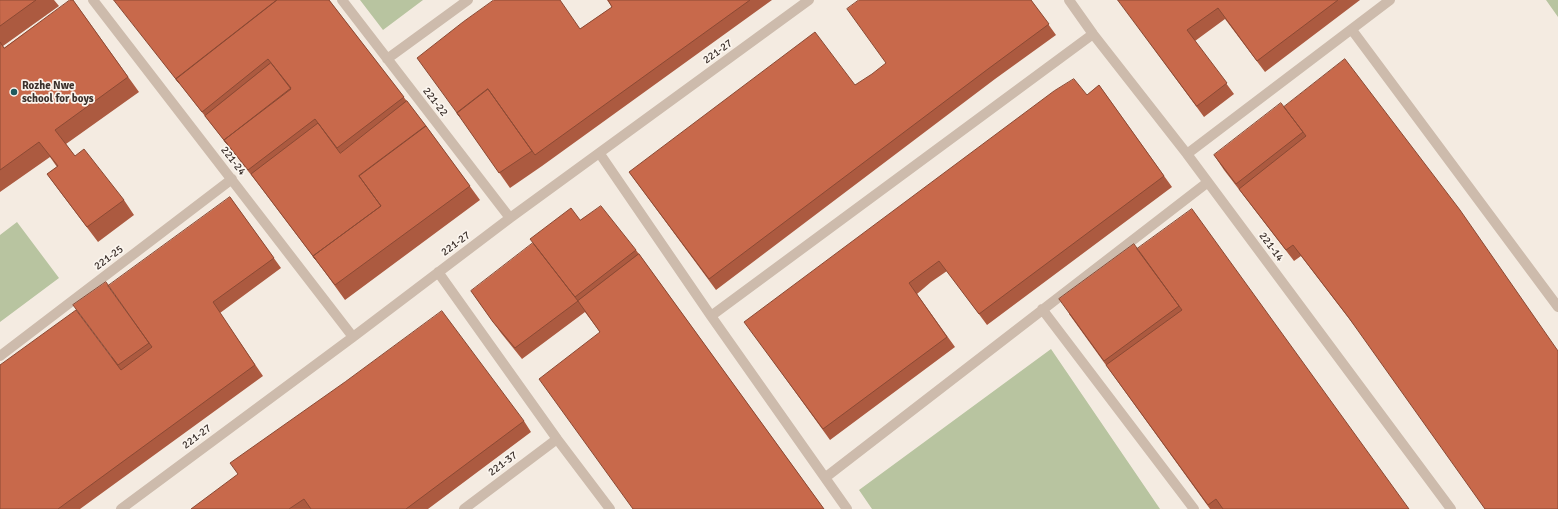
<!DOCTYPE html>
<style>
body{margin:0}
canvas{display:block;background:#f4ebe1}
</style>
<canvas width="1558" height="509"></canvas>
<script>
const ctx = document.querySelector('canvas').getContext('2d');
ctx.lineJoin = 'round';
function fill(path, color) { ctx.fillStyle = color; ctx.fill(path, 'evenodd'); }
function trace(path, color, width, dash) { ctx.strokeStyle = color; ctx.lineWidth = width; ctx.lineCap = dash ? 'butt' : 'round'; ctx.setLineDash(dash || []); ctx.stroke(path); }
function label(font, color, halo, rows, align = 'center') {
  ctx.font = font + ' Signika,sans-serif'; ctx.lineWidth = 3.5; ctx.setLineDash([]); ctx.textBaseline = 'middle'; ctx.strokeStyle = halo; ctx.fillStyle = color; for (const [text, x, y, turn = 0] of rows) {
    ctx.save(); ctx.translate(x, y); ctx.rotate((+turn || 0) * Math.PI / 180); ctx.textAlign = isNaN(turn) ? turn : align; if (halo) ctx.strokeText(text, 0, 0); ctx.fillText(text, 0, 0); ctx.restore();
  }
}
const green = new Path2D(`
 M360 0H423L383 30Z
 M1546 0H1558V17Z
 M17 222 59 278 0 322V235Z
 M1051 349 1160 509H872L859 490Z`);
const street = new Path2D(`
 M93 0 353 337
 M342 0 510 218
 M1069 0 1093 34 1187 154 1451 509
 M1352 30 1558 307
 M387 59 468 0
 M600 154 711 316 847 509
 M1187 154 1390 0
 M438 272 557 439 610 509
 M1042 309 1194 509
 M711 316 1093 34
 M0 356 232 179
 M826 477 1208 182
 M121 509 353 337 510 218 809 0
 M464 509 557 439`);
const wall = new Path2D(`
 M0 0H54L59 6 3 46 4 48 73 0 139 92 66 144 75 156 124 200 134 215 98 242 58 189 47 174 57 167 50 157 0 192Z
 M114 0H329L426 126 480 200 345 300 324 271 259 185Z
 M607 0H772L542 166 510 188 467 127 580 29 612 7Z
 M1031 0 1056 35 995 79 716 290 629 172 855 85Z
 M1118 0H1360L1265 72 1225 19 1195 41 1234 94 1204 117Z
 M1345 59 1357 329 1301 256 1294 261 1224 170 1214 155 1284 107Z
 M1099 85 1172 187 987 325 947 271 931 282 917 294 955 347 830 440 752 332 1087 95Z
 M230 197 281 268 220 313 263 376 80 509H0Z
 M580 220 636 250 824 509 600 332 585 312 522 359 501 333 471 291Z
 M1137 249 1409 509H1210L1069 314Z
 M524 421 531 432 428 509H191Z`);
const building = new Path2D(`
 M0 0H36L0 26Z
 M70 0H73L128 77 55 130 75 156 84 149 124 200 87 227 47 174 58 166 39 142 0 170V42L4 48Z
 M114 0H277L176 79 179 83Z
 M277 0H329L404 97 337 148 315 119 248 170 224 140 291 88 268 59 202 112 176 79Z
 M494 0H560L580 29 612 7 608 0H750L535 155 488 89 457 113 460 117 417 58 463 22Z
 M859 0H1031L1049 24 988 69 709 279 629 172 815 32 855 85 872 74 886 63 847 9Z
 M1118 0H1338L1257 61 1218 8 1187 30 1227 83 1197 106Z
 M1345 59 1460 210 1558 351V509H1485L1349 318 1293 245 1286 250 1239 189 1306 136 1284 107Z
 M271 63 291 89 224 140 227 144 205 116Z
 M1074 79 1087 95 1099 85 1164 176 979 314 939 261 909 283 947 337 823 429 744 322 1054 91Z
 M488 89 532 151 499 173 457 113Z
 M407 101 426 126 359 176 381 206 313 256 316 260 251 174 318 123 340 153Z
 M1281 103 1303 132 1236 184 1214 155Z
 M426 126 470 186 335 285 313 256 381 206 359 176Z
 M230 197 274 258 213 302 255 365 58 509H0V365L76 310 121 370 152 347 108 286Z
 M601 206 636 250 575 297 530 239 571 208 580 220Z
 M1192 209 1409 509H1223L1216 499 1208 505 1106 365 1182 310 1137 249Z
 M533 243 578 301 515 348 493 322 471 291Z
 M1134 244 1179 306 1104 361 1059 299Z
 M639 254 824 509H633L539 379 600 332 578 301Z
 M106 282 149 343 118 365 73 305Z
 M442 311 524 421 406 509H311L304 499 289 509H191L238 474 230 463 345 382Z`);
const markers = [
 [14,92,4,"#1f5a5e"]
];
const streetNames = [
 ["221-27",718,52,-36],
 ["221-22",435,102,52],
 ["221-24",233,161,52],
 ["221-27",456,244,-37],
 ["221-14",1271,247,53],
 ["221-25",109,258,-37],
 ["221-27",197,437,-37],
 ["221-37",503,464,-37]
];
const poiNames = [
 ["Rozhe Nwe",22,86],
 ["school for boys",22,99]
];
fill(green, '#b8c4a0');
trace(street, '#cdbbac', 10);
fill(wall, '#ac5a40');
fill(building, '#c8694b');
trace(building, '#8c4a34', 1);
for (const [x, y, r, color] of markers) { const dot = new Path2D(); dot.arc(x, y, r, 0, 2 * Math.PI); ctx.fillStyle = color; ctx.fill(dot); trace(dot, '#fbf5ee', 1.5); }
label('11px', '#3b302b', '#fbf5ee', streetNames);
label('bold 11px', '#3b302b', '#fbf5ee', poiNames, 'left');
</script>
